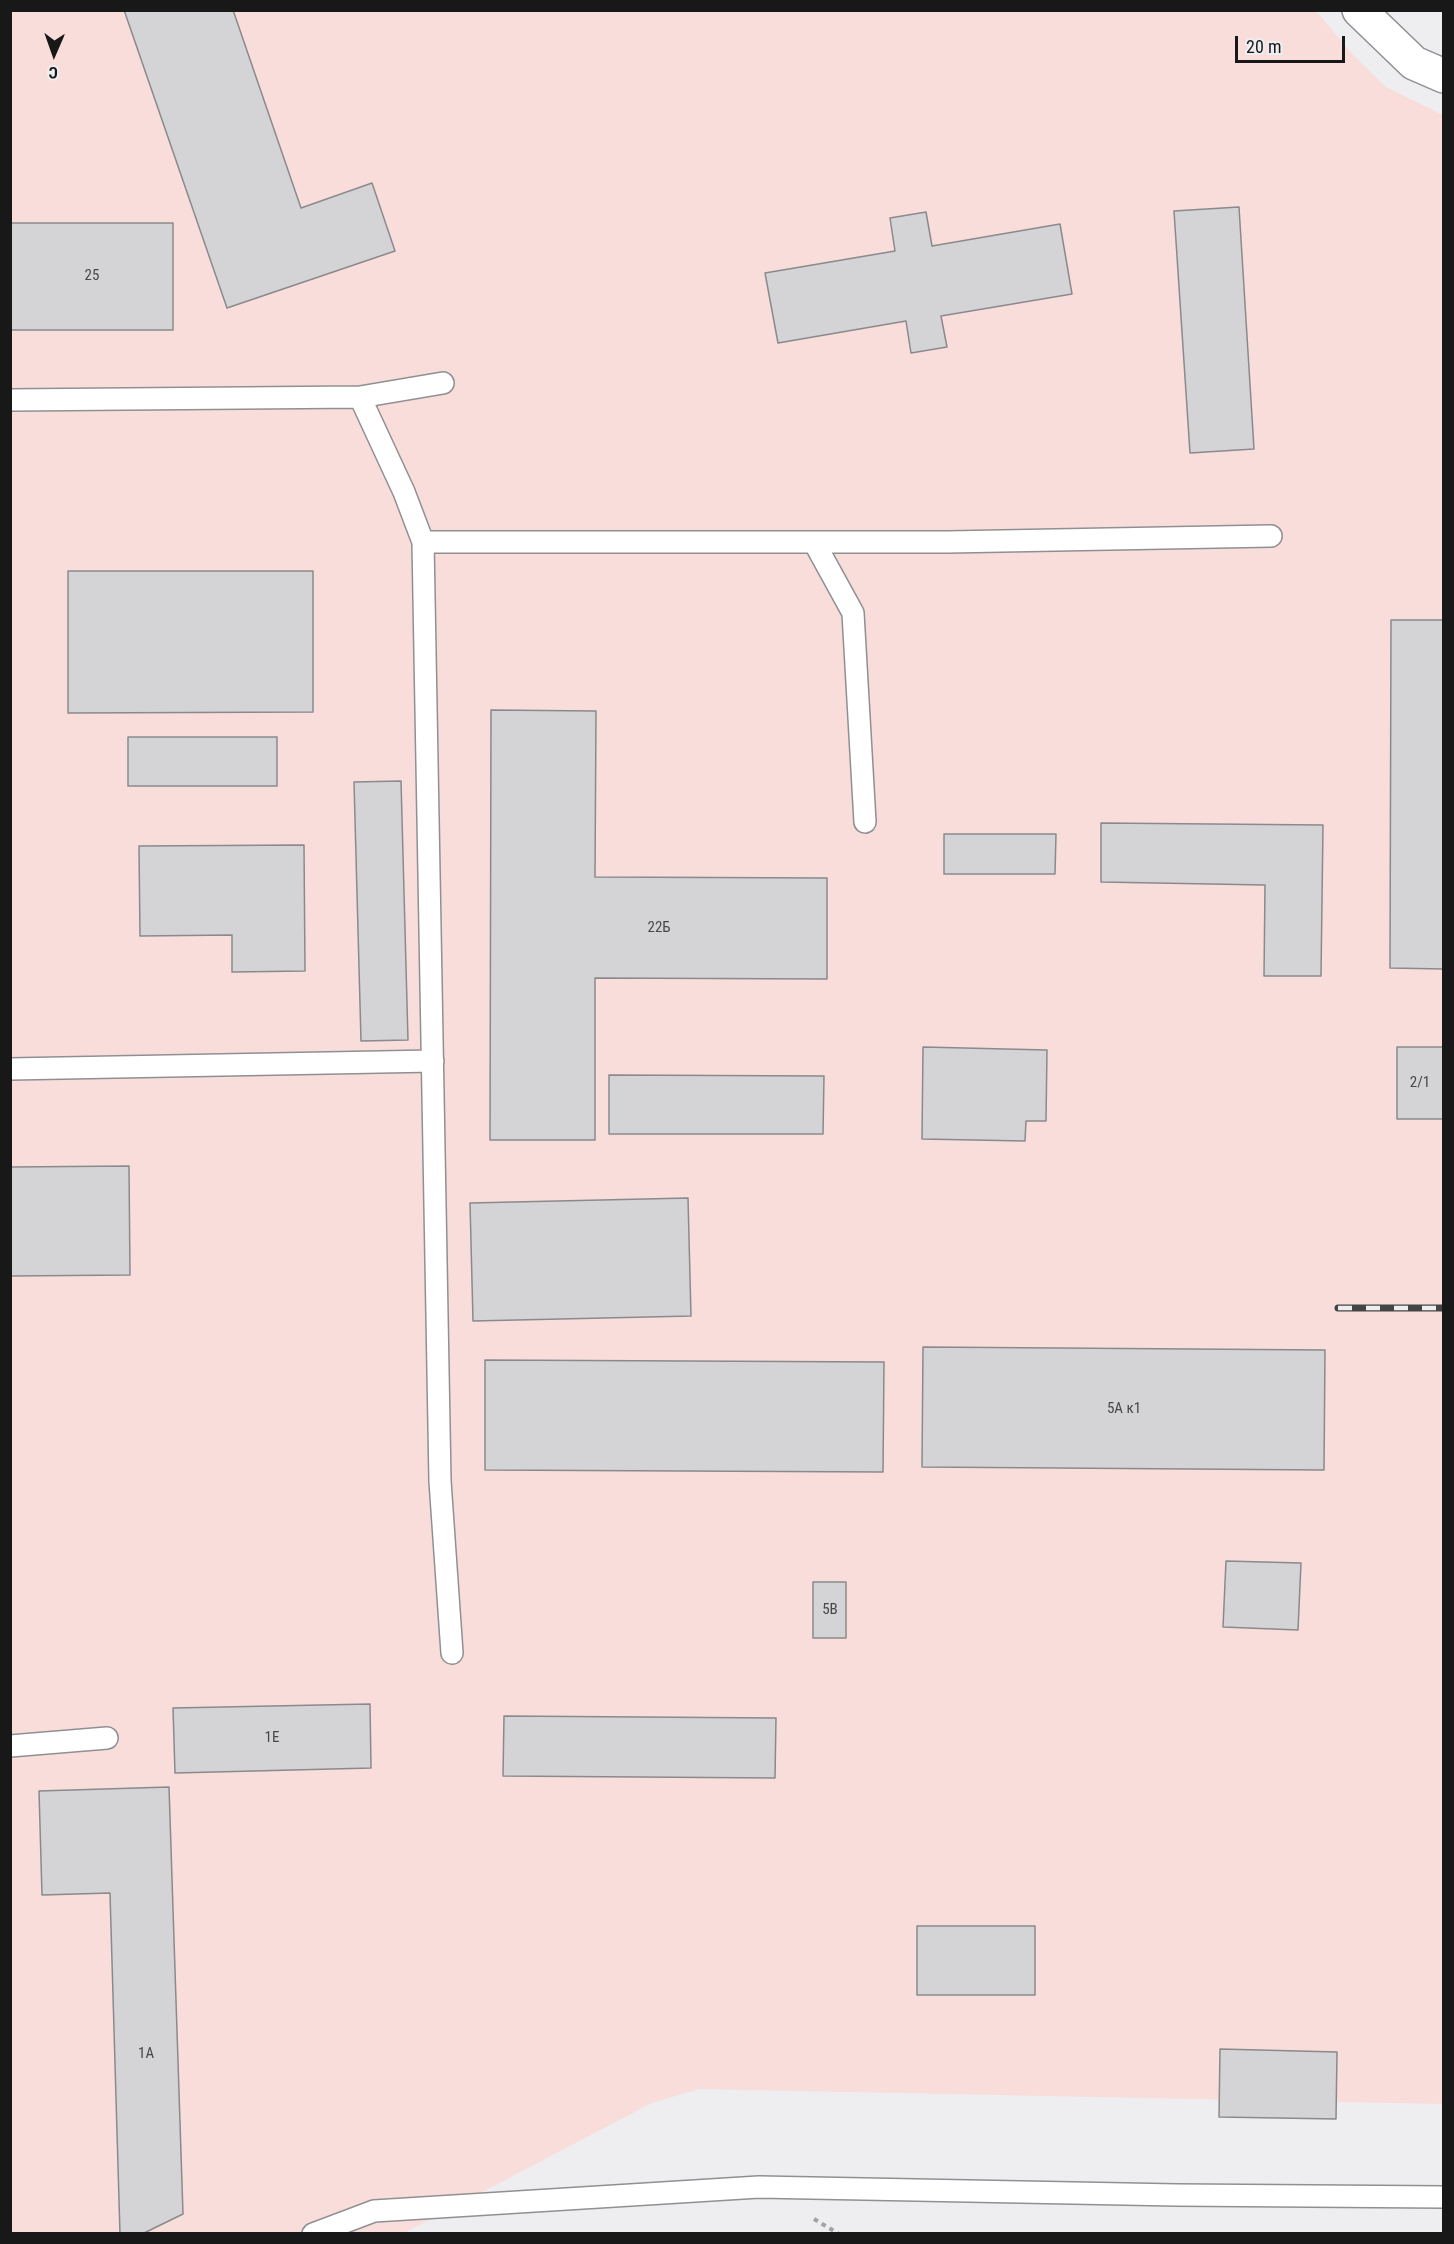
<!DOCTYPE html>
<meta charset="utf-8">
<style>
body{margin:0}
#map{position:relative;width:1454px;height:2244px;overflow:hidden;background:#eeeef0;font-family:"Roboto Condensed",sans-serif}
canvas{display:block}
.frame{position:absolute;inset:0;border:12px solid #181819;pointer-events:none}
.north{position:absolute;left:24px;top:24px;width:60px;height:60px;-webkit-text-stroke:4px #eeeef0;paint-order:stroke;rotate:182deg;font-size:16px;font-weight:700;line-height:24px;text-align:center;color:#181819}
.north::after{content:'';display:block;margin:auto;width:21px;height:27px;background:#181819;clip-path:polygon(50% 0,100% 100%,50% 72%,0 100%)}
.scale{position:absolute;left:1235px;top:36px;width:110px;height:27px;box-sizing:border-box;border:3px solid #181819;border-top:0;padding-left:8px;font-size:18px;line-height:21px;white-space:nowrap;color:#181819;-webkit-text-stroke:4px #eeeef0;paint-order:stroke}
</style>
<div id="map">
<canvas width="1454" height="2244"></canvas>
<div class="frame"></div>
<div class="north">С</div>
<div class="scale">20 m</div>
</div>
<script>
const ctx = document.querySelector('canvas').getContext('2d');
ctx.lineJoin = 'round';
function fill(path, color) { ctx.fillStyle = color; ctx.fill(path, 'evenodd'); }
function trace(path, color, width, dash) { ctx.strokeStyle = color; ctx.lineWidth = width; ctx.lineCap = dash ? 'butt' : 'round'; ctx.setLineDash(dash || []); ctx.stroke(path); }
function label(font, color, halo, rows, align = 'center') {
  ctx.font = font + ' "Roboto Condensed",sans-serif'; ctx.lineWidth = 5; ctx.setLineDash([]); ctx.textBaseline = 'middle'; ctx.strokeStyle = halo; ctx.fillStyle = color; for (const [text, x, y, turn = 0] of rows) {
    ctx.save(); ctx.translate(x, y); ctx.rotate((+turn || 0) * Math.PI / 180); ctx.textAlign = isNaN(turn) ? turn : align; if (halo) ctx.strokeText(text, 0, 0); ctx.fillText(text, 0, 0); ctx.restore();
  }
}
const industrial = new Path2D(`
 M11 11H1316L1354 56 1386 87 1443 115V2104L699 2089 652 2103 404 2233 11 2234Z`);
const building = new Path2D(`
 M124 10H233L301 208 372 183 395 251 227 308Z
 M1239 207 1254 449 1190 453 1174 211Z
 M926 212 932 246 1060 224 1072 294 941 316 947 347 911 353 906 321 778 343 765 273 895 251 890 218Z
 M10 223H173V330H10Z
 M68 571H313V712L68 713Z
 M1391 620H1444V969L1390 968Z
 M491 710 596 711 595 877 827 878V979L595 978V1140H490Z
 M128 737H277V786H128Z
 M401 781 408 1040 361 1041 354 782Z
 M1101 823 1323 825 1321 976H1264L1265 885 1101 882Z
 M944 834H1056L1055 874H944Z
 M304 845 305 971 232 972V935L140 936 139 846Z
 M923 1047 1047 1050 1046 1121H1026L1025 1141 922 1139Z
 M1397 1047H1444V1119H1397Z
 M609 1075 824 1076 823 1134H609Z
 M129 1166 130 1275 10 1276V1167Z
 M688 1198 691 1316 473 1321 470 1203Z
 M923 1347 1325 1350 1324 1470 922 1467Z
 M485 1360 884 1362 883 1472 485 1470Z
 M1226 1561 1301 1563 1298 1630 1223 1627Z
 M813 1582H846V1638H813Z
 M370 1704 371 1768 175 1773 173 1708Z
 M504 1716 776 1718 775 1778 503 1776Z
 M169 1787 183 2214 142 2234H120L110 1893 42 1895 39 1791Z
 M917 1926H1035V1995H917Z
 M1220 2049 1337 2052 1336 2119 1219 2117Z`);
const path = new Path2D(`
 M814 2219 839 2234`);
const lane = new Path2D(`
 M360 397 443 383
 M10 400 360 397 404 492 423 542H948L1271 536
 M423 542 440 1481 452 1653
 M814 542 853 613 865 822
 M10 1069 433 1061
 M10 1746 107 1738
 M313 2234 374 2211 759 2187 1177 2195 1444 2197`);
const street = new Path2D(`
 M1359 10 1414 63 1444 76`);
const rail = new Path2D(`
 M1338 1308H1444`);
const numberNames = [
 ["25",92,276],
 ["22Б",659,928],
 ["2/1",1420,1083],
 ["5А к1",1124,1409],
 ["5В",830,1610],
 ["1Е",272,1738],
 ["1А",146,2054]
];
fill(industrial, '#f8dddb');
fill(building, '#d4d4d6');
trace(building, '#8a8a8c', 1.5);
trace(lane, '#909092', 24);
trace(street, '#909092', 36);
trace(path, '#a2a2a4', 4, [4.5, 4.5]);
trace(lane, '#fff', 21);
trace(street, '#fff', 33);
trace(rail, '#444445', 7);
trace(rail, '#eeeef0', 4.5, [14]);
label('15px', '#474748', null, numberNames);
</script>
